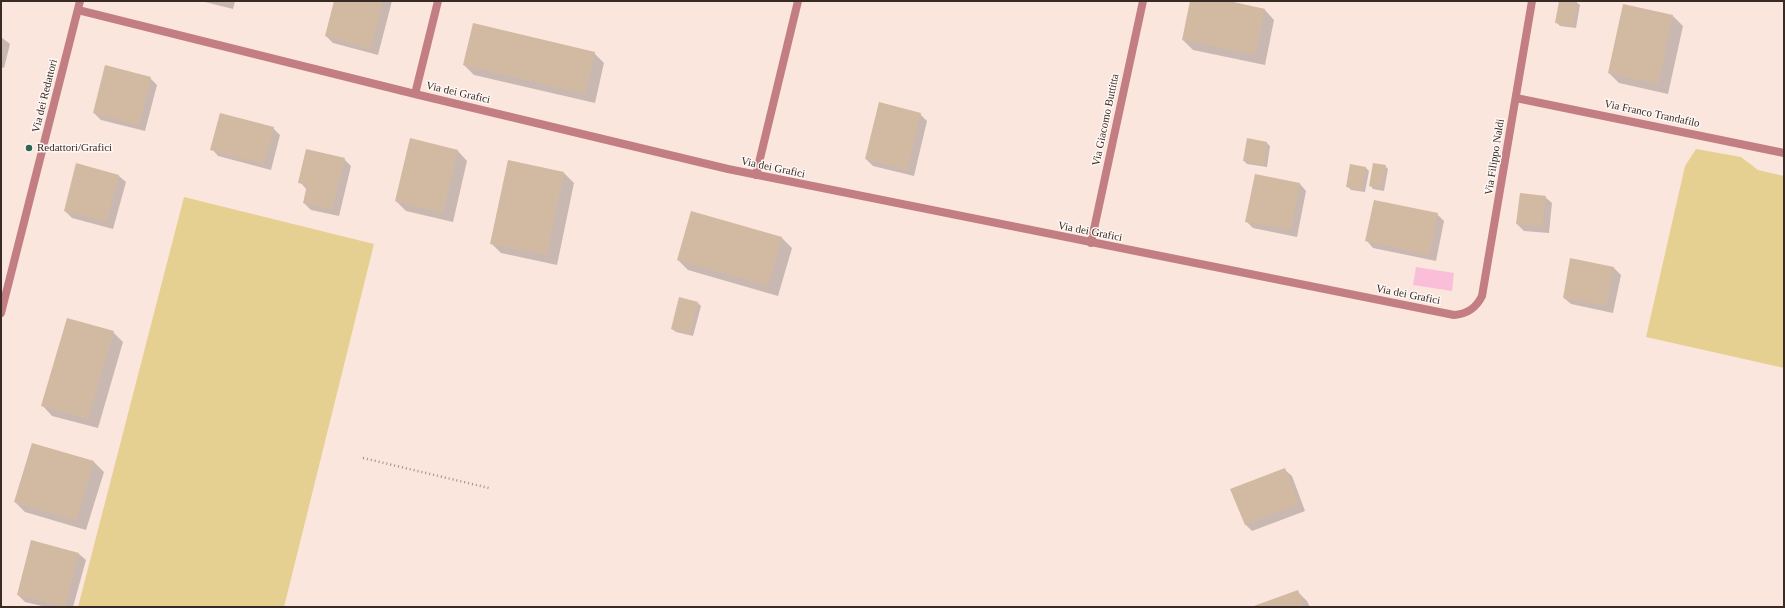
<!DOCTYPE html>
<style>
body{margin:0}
#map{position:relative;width:1785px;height:608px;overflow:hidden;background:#fbe6de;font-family:Georgia,serif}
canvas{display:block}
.frame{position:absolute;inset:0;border:2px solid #382b26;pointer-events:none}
</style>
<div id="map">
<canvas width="1785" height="608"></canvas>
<div class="frame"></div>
</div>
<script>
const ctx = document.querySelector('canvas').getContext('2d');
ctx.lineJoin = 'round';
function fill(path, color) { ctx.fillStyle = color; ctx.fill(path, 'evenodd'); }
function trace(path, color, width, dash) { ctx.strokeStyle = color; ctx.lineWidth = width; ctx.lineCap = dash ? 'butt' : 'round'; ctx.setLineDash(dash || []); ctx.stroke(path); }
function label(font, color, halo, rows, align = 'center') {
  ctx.font = font + ' Georgia,serif'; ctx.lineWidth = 3; ctx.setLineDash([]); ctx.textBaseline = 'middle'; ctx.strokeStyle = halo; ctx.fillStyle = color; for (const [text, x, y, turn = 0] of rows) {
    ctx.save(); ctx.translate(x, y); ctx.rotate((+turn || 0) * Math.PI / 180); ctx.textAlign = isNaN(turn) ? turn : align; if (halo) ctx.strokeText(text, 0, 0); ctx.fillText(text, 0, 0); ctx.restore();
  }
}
const green = new Path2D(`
 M1696 149 1741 157 1758 170 1784 176V368L1646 337 1685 166Z
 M184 197 374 244 284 607H78Z`);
const water = new Path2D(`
 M1416 267 1454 273 1452 291 1413 285Z`);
const shadow = new Path2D(`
 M201 1H235L233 9Z
 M335 1H392L378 55 333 43 326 36Z
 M1191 1H1224L1264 9 1274 20 1265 65 1193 50 1183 40Z
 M1560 1 1576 2 1580 5 1576 28 1560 26 1556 22Z
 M1673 16 1683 26 1668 94 1619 83 1609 73Z
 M1 37 10 44 4 68 1 67Z
 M594 53 604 63 595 103 474 75 464 65Z
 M150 78 157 85 145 131 101 120 94 113Z
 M920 114 927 121 914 176 873 166 866 159Z
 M273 128 280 135 271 170 218 156 212 149Z
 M1248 140 1267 143 1270 146 1267 167 1247 164 1244 161Z
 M457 150 467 161 453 222 406 211 396 201Z
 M344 159 351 166 339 216 311 210 304 203 307 190 300 182Z
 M1385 166 1388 169 1384 191 1373 189 1370 185Z
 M1365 167 1369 171 1365 192 1351 190 1347 186Z
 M564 173 574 183 557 265 501 253 491 243Z
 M119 176 126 182 113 229 72 218 65 211Z
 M1300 184 1306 191 1297 237 1253 228 1246 221Z
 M1545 197 1552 203 1549 233 1524 231 1517 224Z
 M692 213 782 238 792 248 778 296 688 270 678 260Z
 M1437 214 1444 221 1436 261 1373 248 1367 241Z
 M1614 268 1621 275 1613 313 1571 304 1564 298Z
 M698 303 701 306 693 336 676 332 672 329Z
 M113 332 123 342 98 428 52 416 42 405Z
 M32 444 94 462 104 472 86 530 25 512 15 502Z
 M1285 470 1292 476 1305 511 1252 531 1245 524Z
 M79 554 86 560 73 607H46L25 602 18 595Z
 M1297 591 1307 601 1310 607H1253Z`);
const building = new Path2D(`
 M334 1H383L371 49 325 36Z
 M1190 1H1229L1265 9 1255 55 1182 40Z
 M1559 1H1577L1573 26 1555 23Z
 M1623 4 1673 15 1658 84 1608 73Z
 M473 23 595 52 585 94 463 65Z
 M105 65 151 77 139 125 93 113Z
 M879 102 921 113 907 170 865 159Z
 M220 113 274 127 264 164 210 150Z
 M410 138 458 150 443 213 395 201Z
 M1247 138 1267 142 1264 165 1243 161Z
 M306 149 345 158 332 210 303 203 307 185 298 183Z
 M508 160 564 172 547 255 490 244Z
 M76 163 119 175 106 222 64 211Z
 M1373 163 1386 165 1381 188 1369 186Z
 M1350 164 1366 167 1362 190 1346 187Z
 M1255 174 1300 183 1291 230 1245 222Z
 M1520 193 1546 196 1542 227 1516 224Z
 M1374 200 1438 213 1429 255 1365 241Z
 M691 211 782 237 768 286 677 260Z
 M1570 258 1614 267 1607 306 1563 298Z
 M679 297 698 302 690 334 671 329Z
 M67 318 114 331 88 419 41 406Z
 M32 443 94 461 76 521 14 502Z
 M1285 468 1299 504 1245 525 1230 489Z
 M31 540 79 553 65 607 17 595Z
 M1298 590 1304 607H1251Z`);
const path = new Path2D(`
 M363 458 489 488`);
const street = new Path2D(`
 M78 10 415 94 728 169 1454 315C1468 314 1476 308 1482 296L1532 1
 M415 94 438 1
 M1516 98 1784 153
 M756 175 798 1
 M1091 243 1143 1
 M1 313 80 1`);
const markers = [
 [29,148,4,"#2b6752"]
];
const streetNames = [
 ["Via dei Grafici",458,93,13],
 ["Via dei Redattori",45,96,-76],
 ["Via Franco Trandafilo",1652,114,12],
 ["Via Giacomo Buttitta",1106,120,-78],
 ["Via Filippo Naldi",1495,157,-81],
 ["Via dei Grafici",773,168,12],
 ["Via dei Grafici",1090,232,11],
 ["Via dei Grafici",1408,295,11]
];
const poiNames = [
 ["Redattori/Grafici",37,148]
];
fill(green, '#e5d092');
fill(water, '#fbbed9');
fill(shadow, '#0003');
fill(building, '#d2b9a2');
trace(path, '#9f8e87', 2.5, [1, 3]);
trace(street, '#c27e82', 8);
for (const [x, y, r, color] of markers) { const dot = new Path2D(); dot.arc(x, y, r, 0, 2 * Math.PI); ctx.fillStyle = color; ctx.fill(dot); trace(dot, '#fef7f4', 1.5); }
label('11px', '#382b26', '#fef7f4', streetNames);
label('11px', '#382b26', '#fef7f4', poiNames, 'left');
</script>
